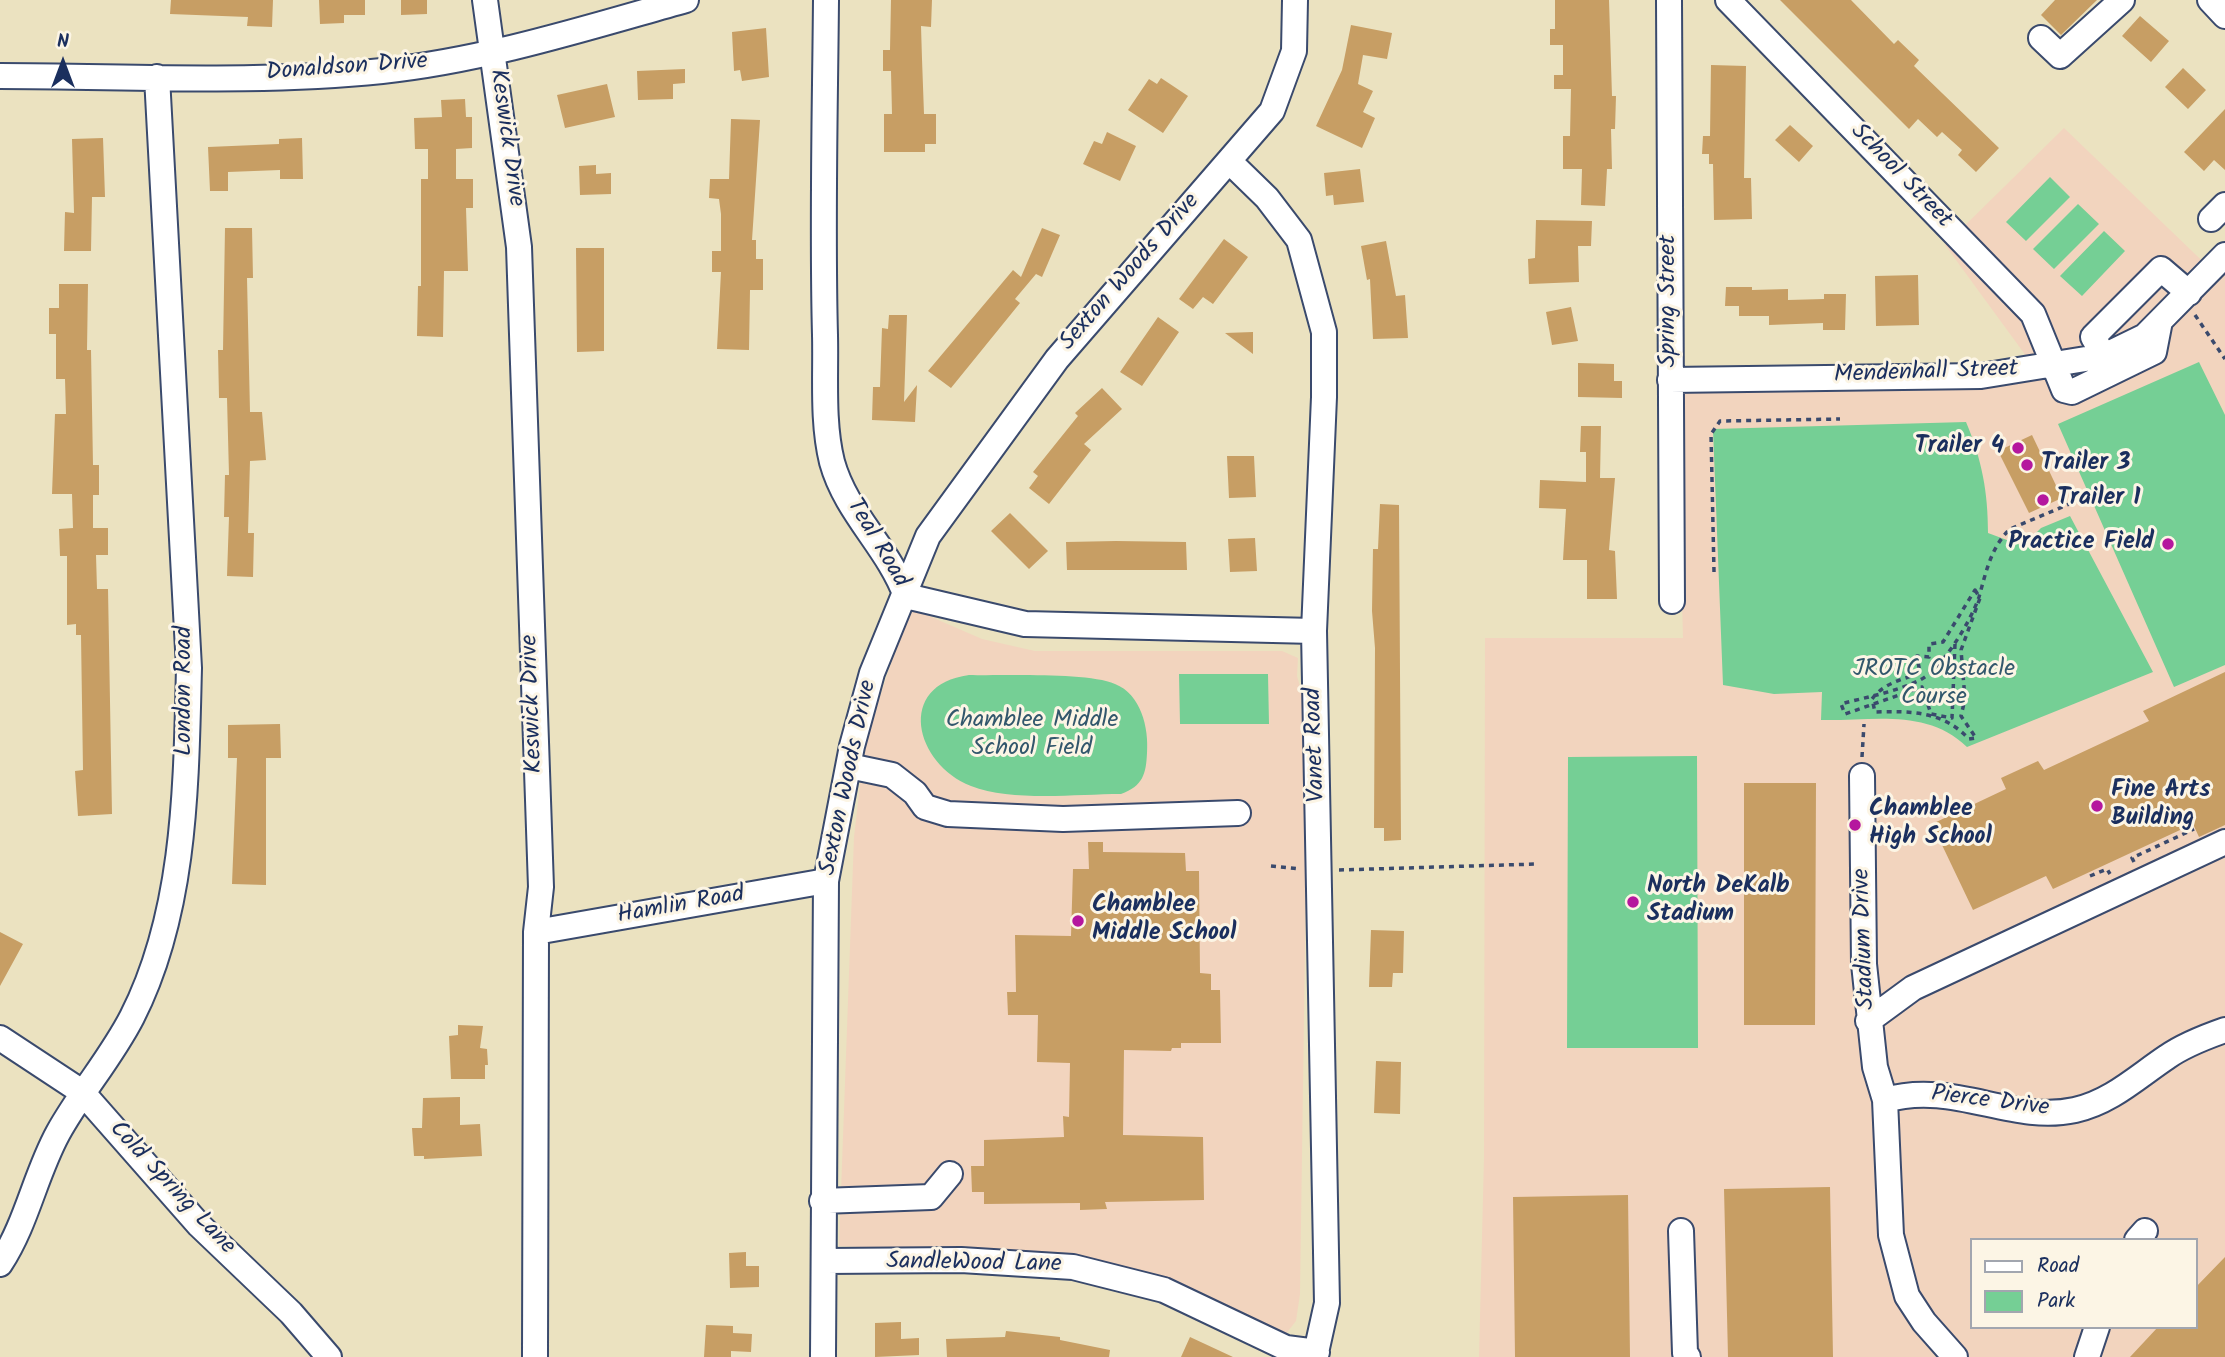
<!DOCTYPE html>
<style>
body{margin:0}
#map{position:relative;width:2225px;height:1357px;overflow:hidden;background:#ebe2c0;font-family:Kalam,sans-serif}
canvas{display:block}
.legend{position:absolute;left:1970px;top:1238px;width:228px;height:91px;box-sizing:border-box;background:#fcf5e5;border:2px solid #a2a6af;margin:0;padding:9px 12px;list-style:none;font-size:21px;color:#1b2f5e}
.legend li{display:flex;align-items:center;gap:14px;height:35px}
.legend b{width:35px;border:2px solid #a2a6af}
.north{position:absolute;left:28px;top:28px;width:70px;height:70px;-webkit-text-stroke:5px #fcf5e5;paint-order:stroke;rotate:0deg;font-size:19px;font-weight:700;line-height:28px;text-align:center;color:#1b2f5e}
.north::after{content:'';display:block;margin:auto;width:24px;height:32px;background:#1b2f5e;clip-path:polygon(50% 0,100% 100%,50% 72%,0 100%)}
</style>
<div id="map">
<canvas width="2225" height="1357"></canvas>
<ul class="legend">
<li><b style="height:9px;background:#fff"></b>Road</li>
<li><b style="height:19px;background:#75cf95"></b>Park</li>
</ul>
<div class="north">N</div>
</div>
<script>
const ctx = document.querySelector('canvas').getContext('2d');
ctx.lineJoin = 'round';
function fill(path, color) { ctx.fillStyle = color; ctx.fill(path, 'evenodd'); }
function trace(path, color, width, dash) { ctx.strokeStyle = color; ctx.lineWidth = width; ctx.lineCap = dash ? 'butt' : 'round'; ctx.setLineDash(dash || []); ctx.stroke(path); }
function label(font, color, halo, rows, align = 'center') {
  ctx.font = font + ' Kalam,sans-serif'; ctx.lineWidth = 6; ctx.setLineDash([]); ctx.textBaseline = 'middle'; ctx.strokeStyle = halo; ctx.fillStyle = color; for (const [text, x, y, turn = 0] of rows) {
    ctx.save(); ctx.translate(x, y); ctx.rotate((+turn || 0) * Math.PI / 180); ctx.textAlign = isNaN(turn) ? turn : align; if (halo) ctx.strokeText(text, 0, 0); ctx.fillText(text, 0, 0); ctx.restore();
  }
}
const built = new Path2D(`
 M2064 128 2220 278 2225 274V1357H1479L1484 1157 1485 638H1683L1676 367 1754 376 1976 371 2029 360 1945 245ZM1971 1240H2195V1327H1971Z
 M913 609 982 639 1035 651H1282L1298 658 1297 676 1307 710V806L1300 1294 1296 1321 1285 1335 1037 1256 839 1246 854 837 865 742 907 615Z`);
const green = new Path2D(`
 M2050 177 2070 197 2026 241 2006 222Z
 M2078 204 2099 224 2054 269 2033 249Z
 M2104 231 2125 251 2082 296 2060 276Z
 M2199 362 2225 415V665L2174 687 2058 424Z
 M1966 422C1982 460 1988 492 1988 533L2023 546 2041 528 2070 516 2153 672 1967 747C1927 708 1873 721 1821 720L1822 692 1774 694 1723 685 1713 429Z
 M1179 674H1268L1269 724H1180Z
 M969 675C1003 676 1087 672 1115 684 1141 694 1149 728 1147 753 1146 774 1143 786 1121 794 1076 794 1012 802 971 786 915 764 895 685 969 675Z
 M1697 756 1698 1048H1567L1568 757Z`);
const building = new Path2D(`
 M171 0H273L272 27 247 26 248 17 170 14Z
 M319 0H365V15H344V23L320 24Z
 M401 0H427V14L401 15Z
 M891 0H932L931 27 921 26 922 59 924 114H936V144H925V152H884V114H892L891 71H883V50H890Z
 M1555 0H1609L1612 96H1616L1615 129H1611L1612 169H1607L1605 206 1581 205 1582 169H1563V136H1570L1571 89H1554V75H1563V45H1550V29H1555Z
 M1780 0H1851L1894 44 1898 40 1919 60 1914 66 1999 148 1976 172 1958 155 1962 150 1942 132 1937 137 1918 119 1909 129Z
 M2055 0H2097L2061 35 2041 15Z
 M2140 16 2169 41 2151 62 2122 36Z
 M1351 25 1392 33 1387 59 1363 55 1358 84 1373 91 1363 112 1375 118 1362 148 1316 126 1342 70Z
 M766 28 769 77 742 81 740 70 734 71 732 32Z
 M1711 65 1746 66 1744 178H1751L1752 219 1714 220 1713 164H1709V154H1702L1703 136H1710Z
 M2183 68 2206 90 2188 109 2165 87Z
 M685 69V83L673 84V99L638 100 637 71Z
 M1161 78 1188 96 1163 133 1128 110 1149 79 1157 84Z
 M607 84 615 117 565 128 557 95Z
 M465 99 466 117H472V148L456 149V179H473V208H466L468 271H444L443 337 417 336 418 286H421V179H428V149H415L414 118 442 117 441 100Z
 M2225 109V170L2214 160 2204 171 2184 152Z
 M731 119 760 120 752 240H756V259H763V290H750L749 350 717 349 721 272H712V251H721V214L719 199 709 198 710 179H729Z
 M1790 125 1813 146 1799 162 1775 140Z
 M1107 132 1136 146 1120 181 1083 164 1094 141 1102 144Z
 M103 138 105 197H92L91 251H64L65 212 74 213 72 139Z
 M302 138 303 179H280V170L228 172V191H210L208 147 279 144V139Z
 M596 165V174L611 173V194L580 195 579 166Z
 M1360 169 1364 202 1334 205 1333 195 1326 196 1324 173Z
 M1536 220 1592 221 1591 246H1578L1579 282 1529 284 1528 259 1535 258Z
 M225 228H252L253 278H247L250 412H262L266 460 250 461 248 533H254L253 577 227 576 229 517H224L225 475H229L227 398H219L218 350H223Z
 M1042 228 1060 235 1042 277 1036 274 1015 299 1020 303 951 388 928 371 1013 270 1021 277Z
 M1224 239 1248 257 1213 304 1203 297 1193 309 1179 299Z
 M1386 241 1396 296 1405 295 1408 338 1373 339 1370 279 1367 280 1361 246Z
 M576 248H604V351L577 352Z
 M1918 275 1919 325 1876 326 1875 276Z
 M59 284H88L87 350H91L93 465H99V495H93V528H108V555H96L97 589H108L112 814 78 816 75 771 83 770 81 635H76V624L67 625V556H60L59 529 73 528 72 494H52L55 414H66L65 379H56V334H49V308H59Z
 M1726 287H1752V290L1788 289V300L1824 299V294H1846L1845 330H1823V323L1769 325V316H1739V306H1725Z
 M1571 307 1578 341 1552 345 1546 312Z
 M889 315H907L904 402 917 385 915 422 872 420 873 387H880L882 328 888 329Z
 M1158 317 1179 332 1142 386 1120 372Z
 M1253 332V354L1225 333Z
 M1578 363 1614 364V381H1622V398L1578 397Z
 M1102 388 1122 409 1084 444 1091 450 1049 504 1029 488 1038 476 1033 472 1078 416 1075 413Z
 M1581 426H1601L1600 478H1615L1609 550 1615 551 1617 599H1587V560H1563L1566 509 1539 508 1540 480 1586 482V452H1580Z
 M2032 435 2062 498 2029 513 1998 451Z
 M1227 456H1254L1256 497 1229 498Z
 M1380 504 1399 505 1401 840 1384 841V828H1374L1375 648 1372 611 1373 549H1378Z
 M1010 513 1048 551 1029 569 991 531Z
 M1255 538 1257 571 1230 572 1228 539Z
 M1116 541 1186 542 1187 570H1067L1066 542Z
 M2225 672V825L2199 837 2193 824 2053 889 2046 876 1973 910 1932 824 2006 789 2001 778 2038 761 2044 770 2149 721 2143 711Z
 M280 724 281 758H266V885L232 884 237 758H228V725Z
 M1744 783H1816L1815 1025H1744Z
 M1088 842H1103V852L1185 853 1186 871H1199L1200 973 1211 974V990H1220L1221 1043H1181V1048H1172L1171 1051 1124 1050 1123 1135 1203 1137 1204 1200 1105 1202 1107 1209 1080 1210V1203L984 1204V1192H972L971 1166H984V1140L1064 1137 1063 1116 1069 1117 1070 1063 1037 1062 1038 1015H1008L1007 992H1016L1015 935 1071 936 1073 869H1089Z
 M1371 930 1404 931 1403 973H1393L1392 987H1369Z
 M0 932 23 944 0 986Z
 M458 1025 483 1026 480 1048 487 1049 488 1065H485V1079H451L449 1036 458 1035Z
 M1376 1061 1401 1062 1400 1114 1374 1113Z
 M460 1097V1125L480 1124 482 1156 424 1159V1156H414L412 1128H422L423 1098Z
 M1830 1187 1833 1357H1728L1724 1189Z
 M1628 1195 1630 1357H1515L1513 1197Z
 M746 1252V1266H759V1287L730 1288 729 1253Z
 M2225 1257V1357H2130L2158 1327H2195V1288Z
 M901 1322V1339L919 1338V1355L875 1357V1323Z
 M706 1325 733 1326V1333L752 1334 751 1352 731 1351V1357H704Z
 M1006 1331 1060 1337V1340L1110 1350 1109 1357H947L946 1339 1005 1337Z
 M1190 1337 1233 1357H1181Z`);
const path = new Path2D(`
 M2195 315 2225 359
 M1714 572 1711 434 1720 421 1840 419
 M1975 590 1980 598 1961 650 1965 699 1961 716 1976 738 1969 739C1943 711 1911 711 1875 712L1872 699C1884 683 1901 680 1920 673L1917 656 1929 657V644L1943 642Z
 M1955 644 1952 718 1931 714 1922 687 1845 714 1841 704C1866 697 1896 692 1920 680 1942 669 1971 621 1979 597 1986 572 1991 547 2010 529L2086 497
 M1862 757 1864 724
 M2134 862 2132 858 2194 829
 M1271 866 1300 869
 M1339 870 1537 864
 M2090 876 2107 869 2110 874`);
const minor = new Path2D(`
 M485 0 519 247 541 887 536 932 535 1357
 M826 0C825 111 822 223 825 335 826 376 822 422 832 462 846 513 888 547 906 596L1025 624 1314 631
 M1669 0 1672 601
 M1728 0 2033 314 2064 390 2072 392 2154 352 2160 321
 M2210 0 2225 16
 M2041 38 2060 56 2122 0
 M0 76C126 76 257 84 382 71 486 60 586 28 686 0
 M1229 161 1267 198 1299 240 1324 332V397L1314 631 1327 1303 1315 1357
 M2211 219 2225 205
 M2104 356 2093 337 2161 269 2189 293
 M1670 380 1981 376 2104 356 2145 336 2225 255
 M849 766 892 775 915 793 925 807 948 814 1063 819 1238 813
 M1862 776 1864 964 1875 1067 1885 1100 1891 1235 1907 1296 1924 1322 1955 1357
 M536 932 826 881
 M1868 1021 1913 988 2225 842
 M0 1038 82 1092 199 1225 291 1313 329 1357
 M1885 1100C1954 1080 2011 1124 2075 1110 2111 1102 2137 1077 2167 1057 2184 1045 2205 1037 2225 1030
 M822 1201 931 1197 950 1174
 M1681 1231 1685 1353 1688 1357
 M2137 1240 2145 1231
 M825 1261 961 1260 1073 1267 1164 1290 1286 1348 1317 1352
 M0 1264C27 1223 35 1175 58 1133 80 1093 111 1058 132 1017 186 911 186 784 189 668L157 77
 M823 1357 826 881 852 746 872 673 928 536 1057 359 1272 111 1294 51 1295 0
 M2087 1357 2097 1327`);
const markers = [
 [2018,448,7,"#b5179e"],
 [2027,465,7,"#b5179e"],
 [2043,500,7,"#b5179e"],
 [2168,544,7,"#b5179e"],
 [2097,806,7,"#b5179e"],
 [1855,825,7,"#b5179e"],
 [1633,902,7,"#b5179e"],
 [1078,921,7,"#b5179e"]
];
const streetNames = [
 ["Donaldson Drive",347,69,-4],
 ["Keswick Drive",505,138,82],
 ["School Street",1900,177,46],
 ["Sexton Woods Drive",1131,273,-49],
 ["Spring Street",1670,301,-90],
 ["Mendenhall Street",1926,374,-2],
 ["Teal Road",876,544,59],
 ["London Road",186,691,-90],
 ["Keswick Drive",534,704,-92],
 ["Vanet Road",1317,745,-92],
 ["Sexton Woods Drive",850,778,-78],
 ["Hamlin Road",681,907,-10],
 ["Stadium Drive",1866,939,-92],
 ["Pierce Drive",1990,1103,7],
 ["Cold Spring Lane",171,1189,47],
 ["SandleWood Lane",974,1265,1]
];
const poiNames = [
 ["Trailer 4",2004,448,"right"],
 ["Trailer 3",2041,465],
 ["Trailer 1",2057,500],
 ["Practice Field",2154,544,"right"],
 ["Fine Arts",2111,792],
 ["Building",2111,820],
 ["Chamblee",1869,811],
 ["High School",1869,839],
 ["North DeKalb",1647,888],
 ["Stadium",1647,916],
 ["Chamblee",1092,907],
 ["Middle School",1092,935]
];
const parkNames = [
 ["JROTC Obstacle",1934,671],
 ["Course",1934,699],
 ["Chamblee Middle",1032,722],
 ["School Field",1032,750]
];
fill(built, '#f2d4be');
fill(green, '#75cf95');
fill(building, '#c79e64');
trace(minor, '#3a4a6d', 28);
trace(path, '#3a4a6d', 3.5, [5, 5]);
trace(minor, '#fff', 24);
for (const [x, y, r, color] of markers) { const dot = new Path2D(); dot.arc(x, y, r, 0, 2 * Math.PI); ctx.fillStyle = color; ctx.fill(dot); trace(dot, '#fcf5e5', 2.5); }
label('24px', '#1b2f5e', '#fcf5e5', streetNames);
label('bold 24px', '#1b2f5e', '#fcf5e5', poiNames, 'left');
label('24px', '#32576c', '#fcf5e5', parkNames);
</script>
